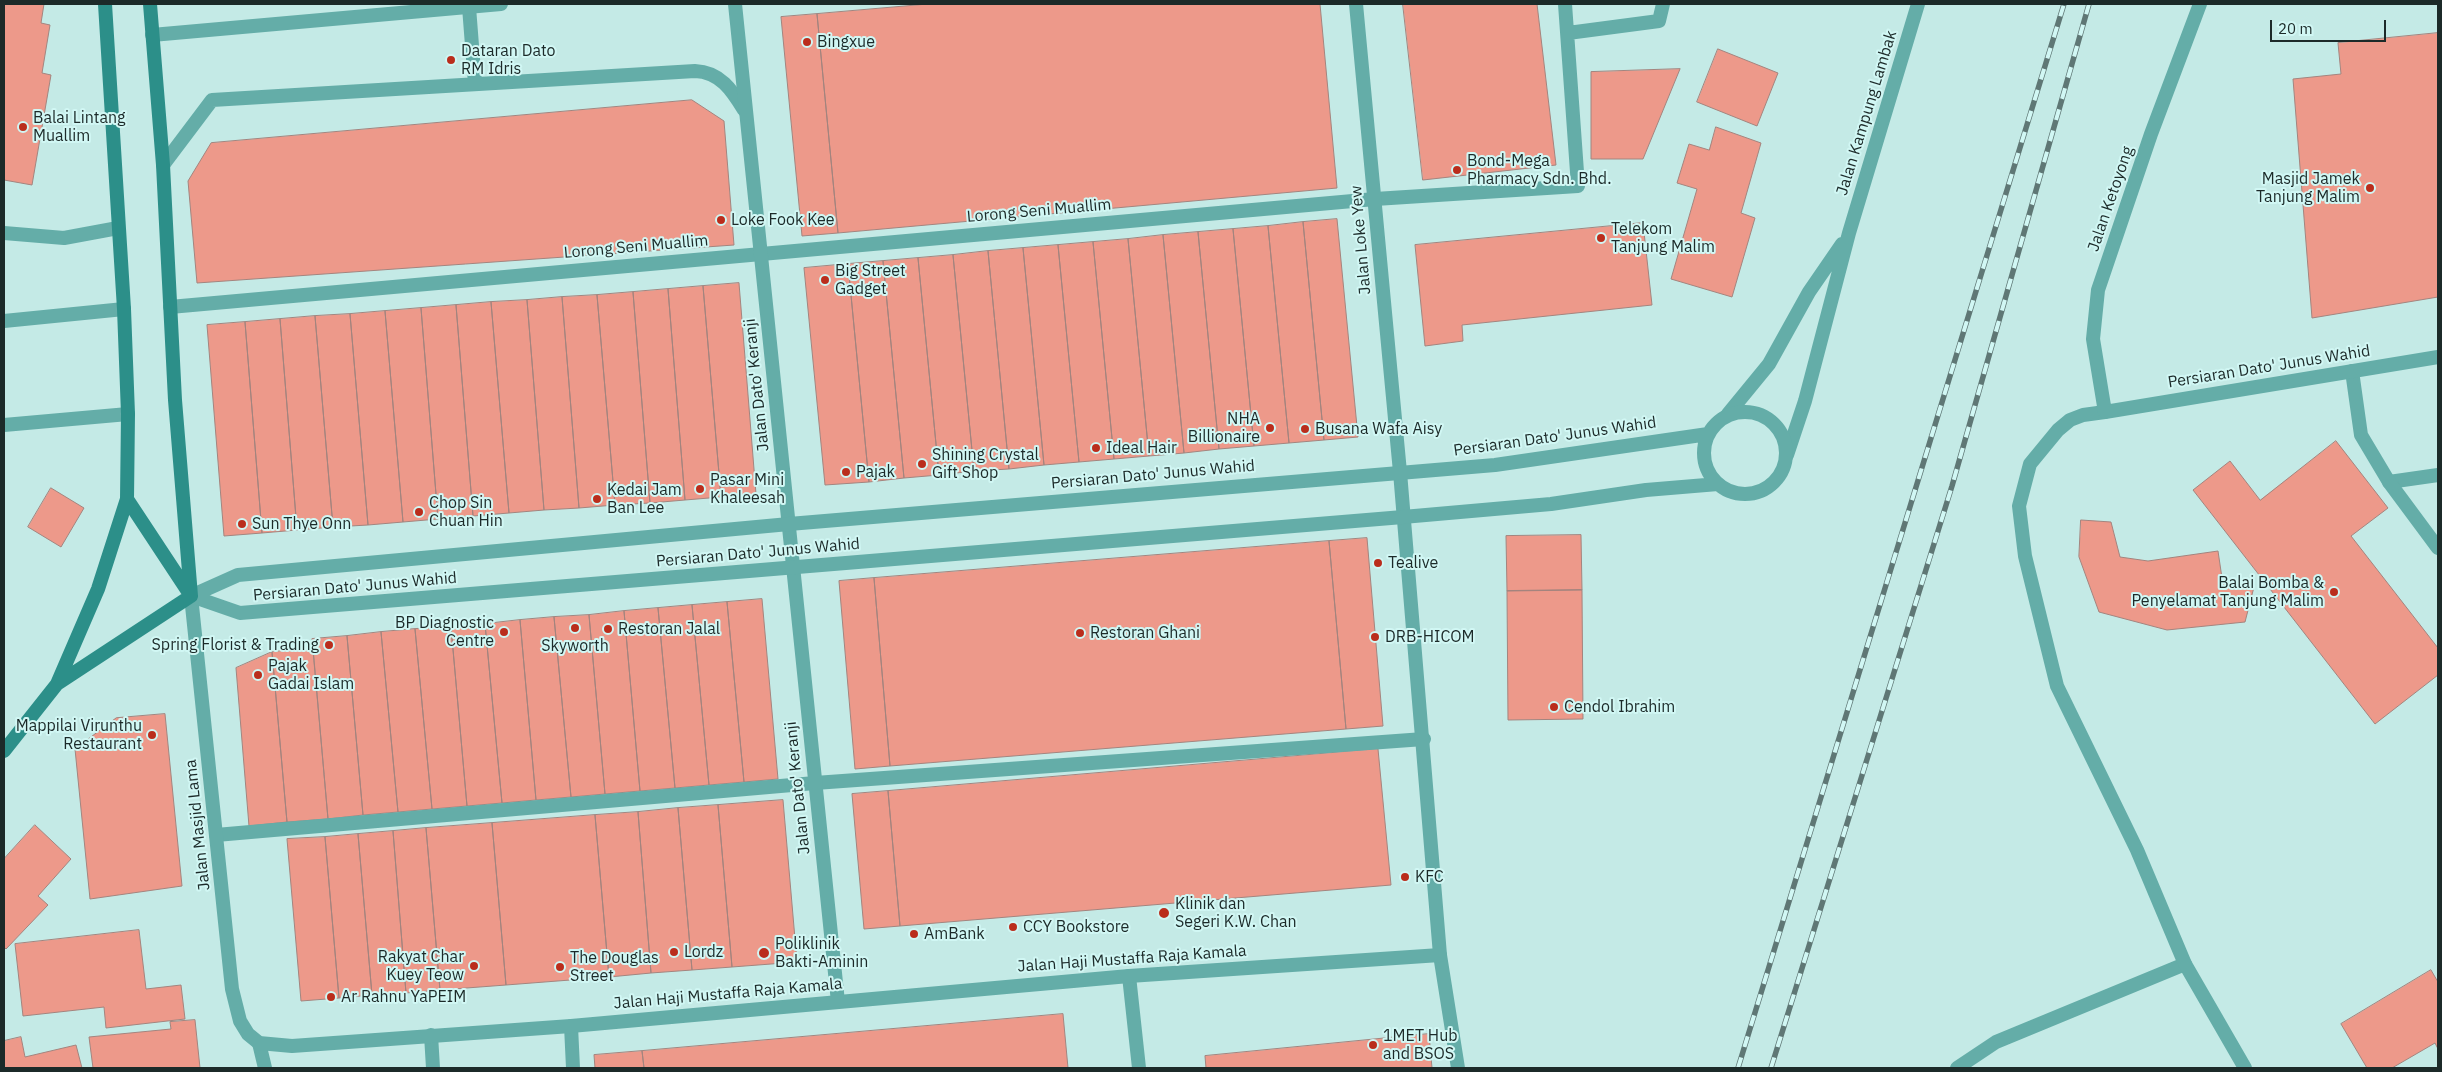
<!DOCTYPE html>
<style>
body{margin:0}
#map{position:relative;width:2442px;height:1072px;overflow:hidden;background:#c4eae6;font-family:"IBM Plex Sans",sans-serif}
canvas{display:block}
.frame{position:absolute;inset:0;border:5px solid #1c2a29;pointer-events:none}
.scale{position:absolute;left:2270px;top:20px;width:116px;height:22px;box-sizing:border-box;border:2px solid #1c2a29;border-top:0;padding-left:6px;font-size:15px;line-height:18px;white-space:nowrap;color:#1c2a29;-webkit-text-stroke:4px #d1f7f4;paint-order:stroke}
</style>
<div id="map">
<canvas width="2442" height="1072"></canvas>
<div class="frame"></div>
<div class="scale">20 m</div>
</div>
<script>
const ctx = document.querySelector('canvas').getContext('2d');
ctx.lineJoin = 'round';
function fill(path, color) { ctx.fillStyle = color; ctx.fill(path, 'evenodd'); }
function trace(path, color, width, dash) { ctx.strokeStyle = color; ctx.lineWidth = width; ctx.lineCap = dash ? 'butt' : 'round'; ctx.setLineDash(dash || []); ctx.stroke(path); }
function label(font, color, halo, rows, align = 'center') {
  ctx.font = font + ' "IBM Plex Sans",sans-serif'; ctx.lineWidth = 4; ctx.setLineDash([]); ctx.textBaseline = 'middle'; ctx.strokeStyle = halo; ctx.fillStyle = color; for (const [text, x, y, turn = 0] of rows) {
    ctx.save(); ctx.translate(x, y); ctx.rotate((+turn || 0) * Math.PI / 180); ctx.textAlign = isNaN(turn) ? turn : align; if (halo) ctx.strokeText(text, 0, 0); ctx.fillText(text, 0, 0); ctx.restore();
  }
}
const building = new Path2D(`
 M4 4H44L41 23 50 25 42 73 51 75 32 185 4 180Z
 M928 4H1320L1337 188 838 233 817 14Z
 M1403 4H1537L1556 165 1423 180Z
 M817 14 838 233 802 236 781 17Z
 M2438 33V297L2312 318 2293 79 2341 74 2338 43Z
 M1718 49 1778 73 1757 126 1697 102Z
 M1680 69 1643 159H1591V72Z
 M692 100 724 121 734 245 197 283 188 181 211 143Z
 M1716 127 1761 143 1741 213 1755 218 1732 297 1671 279 1697 189 1677 183 1689 144 1709 150Z
 M1337 219 1358 437 1324 440 1303 222Z
 M1303 222 1324 440 1289 443 1268 226Z
 M1643 223 1652 305 1462 325 1463 341 1425 346 1415 245Z
 M1268 226 1289 443 1254 446 1233 229Z
 M1233 229 1254 446 1219 449 1198 232Z
 M1198 232 1219 449 1184 453 1163 235Z
 M1163 235 1184 453 1149 456 1128 239Z
 M1128 239 1149 456 1114 459 1093 242Z
 M1093 242 1114 459 1079 462 1058 245Z
 M1058 245 1079 462 1044 465 1023 248Z
 M1023 248 1044 465 1009 469 988 251Z
 M988 251 1009 469 974 471 953 255Z
 M953 255 974 471 939 475 918 258Z
 M918 258 939 475 904 478 883 261Z
 M883 261 904 478 869 482 848 264Z
 M848 264 869 482 825 485 804 268Z
 M739 283 756 494 721 497 703 286Z
 M703 286 721 497 685 500 668 289Z
 M668 289 685 500 650 503 633 292Z
 M633 292 650 503 615 505 597 295Z
 M597 295 615 505 579 508 562 297Z
 M562 297 579 508 544 510 527 300Z
 M527 300 544 510 509 513 491 302Z
 M491 302 509 513 473 516 456 305Z
 M456 305 473 516 438 519 421 308Z
 M421 308 438 519 403 522 385 311Z
 M385 311 403 522 368 525 350 314Z
 M350 314 368 525 333 527 315 316Z
 M315 316 333 527 297 530 280 319Z
 M280 319 297 530 262 533 245 322Z
 M245 322 262 533 224 536 207 325Z
 M2336 441 2388 508 2351 536 2438 648V675L2375 724 2193 490 2230 461 2260 500Z
 M51 488 84 508 61 547 28 527Z
 M2081 520 2111 522 2120 557 2148 561 2218 551 2222 578 2254 587 2245 622 2167 630 2099 612 2079 557Z
 M1581 535 1582 590 1507 591 1506 536Z
 M1367 538 1383 726 1346 729 1329 541Z
 M1329 541 1346 729 890 766 874 578Z
 M874 578 890 766 855 769 839 581Z
 M1582 590 1583 719 1508 720 1507 591Z
 M762 599 778 779 744 782 727 602Z
 M727 602 744 782 709 785 692 605Z
 M692 605 709 785 675 788 658 608Z
 M658 608 675 788 640 791 624 611Z
 M624 611 640 791 605 794 589 615Z
 M589 615 605 794 571 797 554 617Z
 M554 617 571 797 536 800 520 620Z
 M520 620 536 800 502 803 485 624Z
 M485 624 502 803 467 806 451 627Z
 M451 627 467 806 432 809 415 629Z
 M415 629 432 809 398 812 381 632Z
 M381 632 398 812 363 815 347 636Z
 M347 636 363 815 328 819 312 639Z
 M313 648 328 819 287 822 272 652Z
 M272 652 287 822 249 826 236 668Z
 M165 714 182 886 90 899 75 749 116 718Z
 M1378 749 1391 885 900 926 888 791Z
 M888 791 900 926 864 929 852 794Z
 M783 800 797 962 732 967 718 805Z
 M718 805 732 967 692 970 678 808Z
 M678 808 692 970 651 973 638 812Z
 M638 812 651 973 609 977 595 815Z
 M595 815 609 977 506 985 492 823Z
 M492 823 506 985 440 990 426 828Z
 M35 825 71 859 38 896 48 905 6 949 4 947V859Z
 M426 828 440 990 406 993 393 831Z
 M393 831 406 993 372 995 358 834Z
 M358 834 372 995 339 998 325 837Z
 M325 837 339 998 301 1001 287 839Z
 M139 930 146 989 181 985 185 1019 106 1028 104 1007 23 1016 15 944Z
 M2431 970 2438 982V1049L2435 1043 2392 1068H2367L2341 1024Z
 M1063 1014 1068 1068H644L642 1051Z
 M195 1020 200 1068H93L89 1037 171 1029 170 1022Z
 M1429 1034 1432 1068H1206L1205 1056Z
 M21 1037 25 1057 76 1045 82 1068H4V1041Z
 M642 1051 644 1068H595L594 1055Z`);
const service = new Path2D(`
 M469 7 475 84
 M1568 33 1659 21 1663 4
 M163 165 212 100 695 71C720 72 732 90 744 110
 M1375 199 1578 186 1565 4
 M4 233 64 238 118 228
 M4 425 128 414
 M2389 482 2438 475
 M216 835 815 783 1424 739
 M1440 955 1458 1068
 M1129 976 1139 1068
 M571 1026 573 1068
 M431 1035 433 1068
 M259 1043 265 1068
 M1957 1068 1996 1042 2185 964`);
const pedestrian = new Path2D(`
 M170 307 1375 199`);
const minor = new Path2D(`
 M735 4 838 1002
 M152 35 501 4
 M4 321 124 309
 M2352 371 2361 435 2389 482 2438 548
 M2105 412 2083 415 2070 420 2058 430 2030 464 2019 506 2025 556 2057 686 2137 850 2185 964 2245 1068
 M1728 414 1769 364 1809 292 1842 244
 M1787 455 1805 401 1849 233 1918 4
 M191 596 232 989 240 1021 248 1034 259 1043 292 1046 571 1026 1129 976 1440 955 1400 472 1356 4`);
const tertiary = new Path2D(`
 M2200 4 2151 134 2098 290 2093 339 2105 412 2438 357
 M1704 453a41 41 0 1 1 82 0a41 41 0 1 1-82 0Z
 M191 596 240 613 1403 517 1551 504 1646 490 1718 484
 M191 596 238 575 789 524 1495 465 1708 434`);
const secondary = new Path2D(`
 M150 4 163 165 175 400 191 596
 M127 499 189 593
 M57 684 191 596
 M4 751 57 684 98 589 127 499 128 414 124 309 105 4`);
const rail = new Path2D(`
 M1738 1068 2064 4
 M1771 1068 1952 486 2089 4`);
const markers = [
 [807,42,5,"#ba2d1c"],
 [451,60,5,"#ba2d1c"],
 [23,127,5,"#ba2d1c"],
 [1457,170,5,"#ba2d1c"],
 [2370,188,5,"#ba2d1c"],
 [721,220,5,"#ba2d1c"],
 [1601,238,5,"#ba2d1c"],
 [825,280,5,"#ba2d1c"],
 [1270,428,5,"#ba2d1c"],
 [1305,429,5,"#ba2d1c"],
 [1096,448,5,"#ba2d1c"],
 [922,464,5,"#ba2d1c"],
 [846,472,5,"#ba2d1c"],
 [700,489,5,"#ba2d1c"],
 [597,499,5,"#ba2d1c"],
 [419,512,5,"#ba2d1c"],
 [242,524,5,"#ba2d1c"],
 [1378,563,5,"#ba2d1c"],
 [2334,592,5,"#ba2d1c"],
 [575,628,5,"#ba2d1c"],
 [608,629,5,"#ba2d1c"],
 [504,632,5,"#ba2d1c"],
 [1080,633,5,"#ba2d1c"],
 [1375,637,5,"#ba2d1c"],
 [329,645,5,"#ba2d1c"],
 [258,675,5,"#ba2d1c"],
 [1554,707,5,"#ba2d1c"],
 [152,735,5,"#ba2d1c"],
 [1405,877,5,"#ba2d1c"],
 [1164,913,6,"#ba2d1c"],
 [1013,927,5,"#ba2d1c"],
 [914,934,5,"#ba2d1c"],
 [674,952,5,"#ba2d1c"],
 [764,953,6,"#ba2d1c"],
 [474,966,5,"#ba2d1c"],
 [560,967,5,"#ba2d1c"],
 [331,997,5,"#ba2d1c"],
 [1373,1045,5,"#ba2d1c"]
];
const poiNames = [
 ["Bingxue",817,42],
 ["Dataran Dato",461,51],
 ["RM Idris",461,69],
 ["Balai Lintang",33,118],
 ["Muallim",33,136],
 ["Bond-Mega",1467,161],
 ["Pharmacy Sdn. Bhd.",1467,179],
 ["Masjid Jamek",2360,179,"right"],
 ["Tanjung Malim",2360,197,"right"],
 ["Loke Fook Kee",731,220],
 ["Telekom",1611,229],
 ["Tanjung Malim",1611,247],
 ["Big Street",835,271],
 ["Gadget",835,289],
 ["NHA",1260,419,"right"],
 ["Billionaire",1260,437,"right"],
 ["Busana Wafa Aisy",1315,429],
 ["Ideal Hair",1106,448],
 ["Shining Crystal",932,455],
 ["Gift Shop",932,473],
 ["Pajak",856,472],
 ["Pasar Mini",710,480],
 ["Khaleesah",710,498],
 ["Kedai Jam",607,490],
 ["Ban Lee",607,508],
 ["Chop Sin",429,503],
 ["Chuan Hin",429,521],
 ["Sun Thye Onn",252,524],
 ["Tealive",1388,563],
 ["Balai Bomba &",2324,583,"right"],
 ["Penyelamat Tanjung Malim",2324,601,"right"],
 ["BP Diagnostic",494,623,"right"],
 ["Centre",494,641,"right"],
 ["Restoran Jalal",618,629],
 ["Restoran Ghani",1090,633],
 ["DRB-HICOM",1385,637],
 ["Spring Florist & Trading",319,645,"right"],
 ["Skyworth",575,646,"center"],
 ["Pajak",268,666],
 ["Gadai Islam",268,684],
 ["Cendol Ibrahim",1564,707],
 ["Mappilai Virunthu",142,726,"right"],
 ["Restaurant",142,744,"right"],
 ["KFC",1415,877],
 ["Klinik dan",1175,904],
 ["Segeri K.W. Chan",1175,922],
 ["CCY Bookstore",1023,927],
 ["AmBank",924,934],
 ["Poliklinik",775,944],
 ["Bakti-Aminin",775,962],
 ["Lordz",684,952],
 ["Rakyat Char",464,957,"right"],
 ["Kuey Teow",464,975,"right"],
 ["The Douglas",570,958],
 ["Street",570,976],
 ["Ar Rahnu YaPEIM",341,997],
 ["1MET Hub",1383,1036],
 ["and BSOS",1383,1054]
];
const streetNames = [
 ["Jalan Kampung Lambak",1867,113,-73],
 ["Jalan Ketoyong",2111,199,-71],
 ["Lorong Seni Muallim",1039,211,-5],
 ["Jalan Loke Yew",1361,240,-95],
 ["Lorong Seni Muallim",636,247,-5],
 ["Persiaran Dato' Junus Wahid",2269,367,-9],
 ["Jalan Dato' Keranji",757,385,-96],
 ["Persiaran Dato' Junus Wahid",1555,437,-8],
 ["Persiaran Dato' Junus Wahid",1153,475,-5],
 ["Persiaran Dato' Junus Wahid",758,553,-5],
 ["Persiaran Dato' Junus Wahid",355,587,-5],
 ["Jalan Dato' Keranji",798,788,-96],
 ["Jalan Masjid Lama",198,825,-96],
 ["Jalan Haji Mustaffa Raja Kamala",1132,959,-4],
 ["Jalan Haji Mustaffa Raja Kamala",728,994,-5]
];
fill(building, '#ed998a');
trace(building, '#a3847e', 1);
trace(service, '#64ada8', 14);
trace(pedestrian, '#64ada8', 14);
trace(minor, '#64ada8', 14);
trace(tertiary, '#64ada8', 14);
trace(secondary, '#2c8f89', 14);
trace(rail, '#5f7775', 5.5);
trace(rail, '#d1f7f4', 4, [11]);
for (const [x, y, r, color] of markers) { const dot = new Path2D(); dot.arc(x, y, r, 0, 2 * Math.PI); ctx.fillStyle = color; ctx.fill(dot); trace(dot, '#d1f7f4', 2); }
label('16px', '#1c2a29', '#d1f7f4', poiNames, 'left');
label('16px', '#1c2a29', '#d1f7f4', streetNames);
</script>
